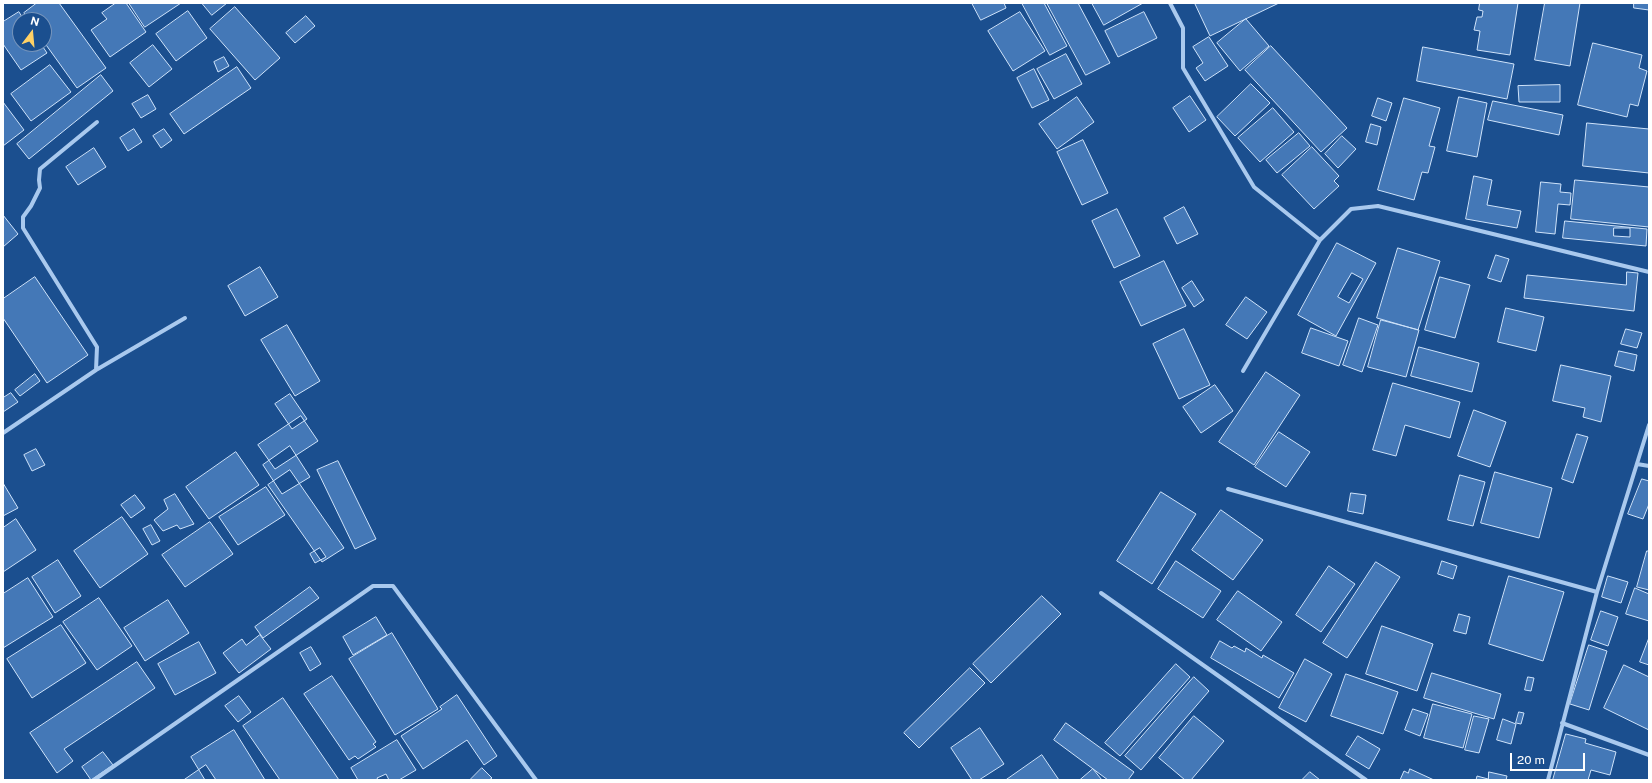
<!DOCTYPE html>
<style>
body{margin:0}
#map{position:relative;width:1652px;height:783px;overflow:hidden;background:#1b4f8f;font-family:"Public Sans",sans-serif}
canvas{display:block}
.frame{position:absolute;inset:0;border:4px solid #fff;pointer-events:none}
.north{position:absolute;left:12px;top:12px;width:40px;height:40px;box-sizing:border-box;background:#1b4f8f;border:1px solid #7695bc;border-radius:50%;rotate:16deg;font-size:11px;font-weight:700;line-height:16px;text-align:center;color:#fff}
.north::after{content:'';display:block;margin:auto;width:14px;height:18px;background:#ffd166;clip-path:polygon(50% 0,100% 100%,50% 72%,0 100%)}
.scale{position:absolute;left:1510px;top:753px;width:75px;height:18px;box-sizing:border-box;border:2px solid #fff;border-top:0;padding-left:5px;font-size:12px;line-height:14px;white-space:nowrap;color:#fff;-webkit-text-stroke:3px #1b4f8f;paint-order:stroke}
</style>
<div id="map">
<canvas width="1652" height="783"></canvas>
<div class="frame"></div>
<div class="north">N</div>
<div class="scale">20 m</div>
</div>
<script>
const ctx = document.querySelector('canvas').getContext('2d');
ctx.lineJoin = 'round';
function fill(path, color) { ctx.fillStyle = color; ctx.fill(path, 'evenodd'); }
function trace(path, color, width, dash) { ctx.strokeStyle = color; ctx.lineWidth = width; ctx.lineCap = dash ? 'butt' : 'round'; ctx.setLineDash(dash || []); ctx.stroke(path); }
const building = new Path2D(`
 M37 3H59L106 68 77 88 44 42V20H29L24 13Z
 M116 3H126L146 32 110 57 91 30 107 19 102 13Z
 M129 3H181L145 27Z
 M202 3H227L212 15Z
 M972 3H1004L1006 8 981 20Z
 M1022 3H1044L1067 46 1050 55Z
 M1047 3H1078L1110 63 1086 75Z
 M1092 3H1143L1104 25Z
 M1197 3H1279L1210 36 1195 4Z
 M1480 3H1518L1510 55 1477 50 1480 31 1474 30 1477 17H1482L1483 11 1479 10Z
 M1545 3H1580L1570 66 1535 60Z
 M1634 3H1649V10L1634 8Z
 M235 7 280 58 255 80 210 29Z
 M188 11 207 38 176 61 156 34Z
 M19 12 24 20H20V44H41L47 53 21 70 3 44V22Z
 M1020 12 1045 51 1013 71 988 31Z
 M1144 12 1157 38 1118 57 1105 31Z
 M306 16 315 26 295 43 286 33Z
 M1246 19 1269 46 1240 71 1217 43Z
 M1209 37 1228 66 1205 81 1196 68 1203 63 1193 47Z
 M1593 43 1642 55 1639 68 1647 71 1638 106 1630 104 1627 117 1578 105Z
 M153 45 172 69 149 87 130 63Z
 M1271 46 1347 128 1321 152 1245 70Z
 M1423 47 1514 64 1507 99 1417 81Z
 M1066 54 1082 84 1054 99 1037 69Z
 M224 57 229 66 218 72 214 62Z
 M50 65 71 92 31 121 11 94Z
 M237 67 251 88 184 134 170 114Z
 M1034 69 1049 100 1032 108 1017 78Z
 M101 75 113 91 29 159 17 144Z
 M1251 84 1270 103 1235 136 1217 117Z
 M1560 85V102H1519L1518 86Z
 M148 95 156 109 141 118 132 104Z
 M1190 96 1206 120 1189 132 1173 108Z
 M1077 97 1094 122 1057 149 1039 124Z
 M1459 97 1487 103 1477 157 1447 151Z
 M1378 98 1392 103 1386 121 1372 116Z
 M1404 98 1440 108 1429 146 1435 147 1428 173 1422 172 1414 200 1378 190Z
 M1493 101 1563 115 1559 135 1488 120Z
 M3 102 24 130 3 146Z
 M1273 108 1294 132 1260 162 1238 138Z
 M1587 123 1649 129V173L1583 166Z
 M1371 124 1381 127 1377 145 1366 142Z
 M134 129 142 142 128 151 120 138Z
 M164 129 172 140 161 148 153 136Z
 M1299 133 1310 146 1277 173 1266 160Z
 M1342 136 1356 149 1338 168 1325 154Z
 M1083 140 1108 193 1082 205 1057 152Z
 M1312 147 1339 176 1334 181 1339 186 1314 209 1282 175Z
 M94 148 106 167 78 185 66 167Z
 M1474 176 1492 180 1487 205 1521 211 1517 228 1466 219Z
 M1575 180 1649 187V227L1571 219Z
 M1541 182 1561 184 1560 192 1571 193 1570 205 1558 204 1555 234 1536 232Z
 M1184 207 1198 234 1177 244 1164 218Z
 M1117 209 1140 256 1114 268 1092 221Z
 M3 215 18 234 3 247Z
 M1565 221 1647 229 1646 246 1563 238ZM1614 228H1630V237L1614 236Z
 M1337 243 1376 263 1336 336 1298 315ZM1352 273 1363 279 1349 303 1338 297Z
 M1398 248 1440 261 1418 330 1377 318Z
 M1496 255 1509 259 1501 282 1488 278Z
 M1164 261 1186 306 1141 326 1120 282Z
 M260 267 278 297 245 316 228 286Z
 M1627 272 1638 273 1634 311 1524 298 1527 275 1626 285Z
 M35 277 88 355 47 383 3 318V299Z
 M1440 277 1470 285 1455 338 1425 330Z
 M1192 281 1204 300 1194 307 1182 288Z
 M1246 297 1267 312 1247 339 1226 325Z
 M1506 308 1544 317 1536 351 1498 342Z
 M1359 318 1378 325 1362 372 1343 365Z
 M1381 320 1419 330 1406 377 1368 367Z
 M287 325 320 381 295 396 261 340Z
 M1311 328 1348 341 1339 366 1302 353Z
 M1184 329 1210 385 1179 399 1153 344Z
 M1626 329 1642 333 1637 348 1621 344Z
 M1419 347 1479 363 1472 392 1411 376Z
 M1619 351 1637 355 1634 371 1615 366Z
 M1561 365 1611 376 1601 422 1583 417 1585 408 1553 401Z
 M1266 372 1300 395 1254 465 1219 442Z
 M35 374 40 381 20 396 15 390Z
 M1393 383 1460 402 1450 438 1405 425 1396 456 1373 450Z
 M1215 385 1233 411 1201 433 1183 407Z
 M11 393 18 402 3 412V398Z
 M290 394 307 419 292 429 275 404Z
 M1474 410 1506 422 1490 467 1458 456Z
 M301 416 318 441 275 469 258 445Z
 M1279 432 1310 452 1286 487 1255 467Z
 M1577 434 1588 437 1573 483 1562 479Z
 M290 446 310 477 282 494 263 465Z
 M36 449 45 465 32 471 24 455Z
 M236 452 259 485 209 519 186 487Z
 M338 461 376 539 355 549 317 470Z
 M290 470 344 548 322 562 268 485Z
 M1495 472 1552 488 1539 538 1481 523Z
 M1460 475 1485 482 1473 526 1448 520Z
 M1642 479 1649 481V504L1643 519 1628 514Z
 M3 483 18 508 3 516Z
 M266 487 285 515 238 545 219 517Z
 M1161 492 1196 514 1152 584 1117 561Z
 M1351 493 1366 495 1363 514 1348 511Z
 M175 494 194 524 180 529 177 525 163 531 154 520 168 509 164 500Z
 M135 495 145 508 131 518 121 505Z
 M1221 510 1263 540 1233 580 1192 550Z
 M122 517 148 554 100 588 74 551Z
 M16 519 36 550 3 572V528Z
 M210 522 233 554 185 587 162 555Z
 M151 525 160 541 152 545 143 529Z
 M320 548 326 557 315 563 310 554Z
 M1647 551H1649V590L1637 587Z
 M58 560 81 596 55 613 32 577Z
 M1176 561 1221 591 1203 618 1158 589Z
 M1442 561 1457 566 1453 579 1438 574Z
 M1376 562 1400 577 1347 658 1323 643Z
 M1329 566 1355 584 1321 632 1296 615Z
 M1509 576 1564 592 1543 661 1489 644Z
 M1608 576 1628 582 1621 603 1602 597Z
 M28 578 53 617 3 648V594Z
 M310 587 319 598 263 638 255 627Z
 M1635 588 1649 594V621L1626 614Z
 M1238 591 1282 622 1261 651 1217 620Z
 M1042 596 1061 614 991 683 973 664Z
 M99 598 132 646 97 670 63 622Z
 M168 600 189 633 145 661 124 628Z
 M1601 611 1618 617 1608 646 1591 640Z
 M1459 614 1470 617 1466 634 1454 631Z
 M376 617 387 635 353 655 343 637Z
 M61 625 86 663 32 698 7 659Z
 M1382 626 1433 644 1417 691 1366 674Z
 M392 633 438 709 395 735 349 659Z
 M260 635 271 649 239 673 223 653 242 639 246 645Z
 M1649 638V665L1640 662Z
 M1220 641 1232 648 1234 646 1245 652 1246 648 1262 658 1263 655 1294 673 1279 698 1211 658Z
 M199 642 216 673 175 695 158 664Z
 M1589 645 1607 651 1589 710 1570 704Z
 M311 647 321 664 310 671 300 653Z
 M1305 659 1332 674 1306 722 1279 708Z
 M137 662 155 688 64 749 73 761 57 773 30 733Z
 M1176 664 1190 677 1120 756 1105 743Z
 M1624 665 1649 677V730L1604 708Z
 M970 668 985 683 919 748 904 733Z
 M1432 673 1501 694 1494 719 1424 698Z
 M1346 674 1398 692 1383 734 1331 716Z
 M332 676 376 742 373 744 376 747 358 759 355 756 349 760 304 694Z
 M1194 677 1209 691 1141 770 1125 756Z
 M1528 677 1534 678 1531 691 1525 690Z
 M457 695 497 756 484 765 467 740 423 769 401 736 442 709 440 707Z
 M239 696 251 712 238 722 225 706Z
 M283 698 339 780H280L243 726Z
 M1433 704 1472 714 1463 748 1424 738Z
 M1413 709 1428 714 1420 736 1405 730Z
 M1519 712 1524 713 1521 724 1516 723Z
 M1194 716 1224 741 1191 780H1185L1159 758Z
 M1474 716 1489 719 1479 753 1465 750Z
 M1503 719 1516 724 1511 744 1497 740Z
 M1066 723 1134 772 1128 780H1108L1054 740Z
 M980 728 1004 764 979 780H972L951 748Z
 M234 730 265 780H205L191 757Z
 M1566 734 1586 739 1585 743 1616 752 1610 775 1591 770 1588 780H1553Z
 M1358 736 1380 749 1369 769 1346 755Z
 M397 740 416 770 399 780H389L386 774 377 778 378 780H358L351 768Z
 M103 752 113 765 91 780 82 767Z
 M1042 755 1059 780H1006Z
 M206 765 216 780H184Z
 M482 768 492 778 489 780H470Z
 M1093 769 1102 780H1080Z
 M1410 769 1434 780H1400L1404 771 1408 773Z
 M1310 772 1320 780H1302Z
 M1489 772 1507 776 1506 780H1476L1477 776 1488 779Z`);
const minor = new Path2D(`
 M1170 3 1183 28V68L1254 187 1320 240
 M96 370 97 347 23 228V217L31 206 40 188 39 180 40 169 97 122
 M1243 371 1320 240 1351 209 1378 206 1649 272
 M3 433 96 370 185 318
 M1637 464 1649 466
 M1228 489 1597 592
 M1101 593 1366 780
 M1562 723 1649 755
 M94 780 373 586H393L536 780
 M1548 780 1597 592 1649 425`);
fill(building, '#4478b7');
trace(building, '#cfe3fa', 1);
trace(minor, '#a9c9ee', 4);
</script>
